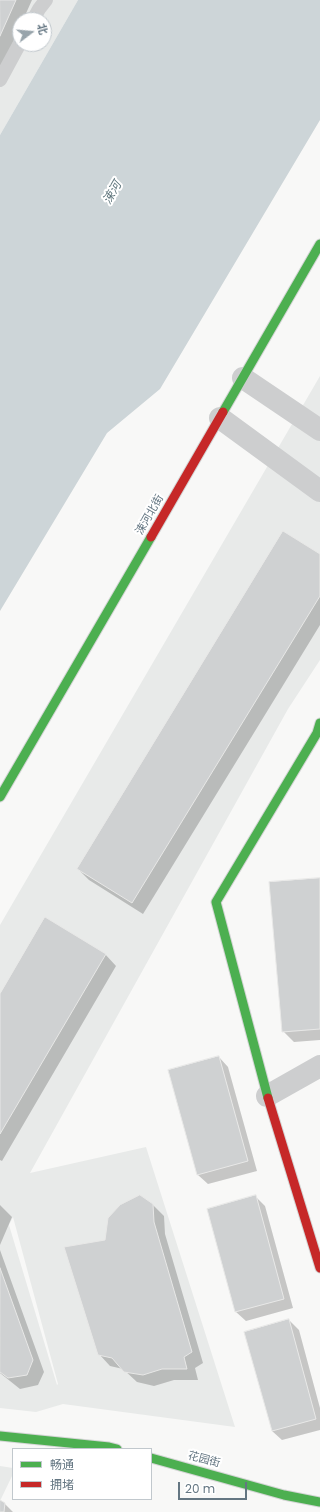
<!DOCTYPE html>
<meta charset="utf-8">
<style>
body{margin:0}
#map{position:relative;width:320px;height:1512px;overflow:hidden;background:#f8f8f7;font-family:Poppins,"Noto Sans SC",sans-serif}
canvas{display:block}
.legend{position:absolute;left:12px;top:1448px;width:140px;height:52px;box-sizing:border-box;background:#fff;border:1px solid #c1c8cd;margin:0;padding:5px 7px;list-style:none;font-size:12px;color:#647682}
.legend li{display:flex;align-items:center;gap:8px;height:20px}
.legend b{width:20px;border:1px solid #c1c8cd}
.north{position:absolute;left:12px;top:12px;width:40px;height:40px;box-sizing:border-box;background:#fff;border:1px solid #c1c8cd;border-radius:50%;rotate:74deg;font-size:11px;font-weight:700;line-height:16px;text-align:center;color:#647682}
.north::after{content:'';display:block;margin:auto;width:14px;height:18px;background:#98a4ab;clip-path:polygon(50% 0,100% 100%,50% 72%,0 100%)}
.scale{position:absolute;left:178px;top:1482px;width:69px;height:18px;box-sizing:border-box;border:2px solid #647682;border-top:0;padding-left:5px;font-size:12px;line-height:14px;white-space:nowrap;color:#647682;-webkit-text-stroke:3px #fff;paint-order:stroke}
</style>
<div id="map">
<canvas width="320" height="1512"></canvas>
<ul class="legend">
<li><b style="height:5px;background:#4caf50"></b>畅通</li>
<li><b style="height:5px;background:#c62828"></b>拥堵</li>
</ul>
<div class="north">北</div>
<div class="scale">20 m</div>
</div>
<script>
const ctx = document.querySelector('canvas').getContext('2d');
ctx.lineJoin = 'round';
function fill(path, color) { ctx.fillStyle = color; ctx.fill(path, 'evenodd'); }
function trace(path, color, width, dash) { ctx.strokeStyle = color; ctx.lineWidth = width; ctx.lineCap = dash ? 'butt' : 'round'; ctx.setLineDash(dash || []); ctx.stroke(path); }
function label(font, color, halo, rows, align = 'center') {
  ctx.font = font + ' Poppins,"Noto Sans SC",sans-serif'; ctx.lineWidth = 4; ctx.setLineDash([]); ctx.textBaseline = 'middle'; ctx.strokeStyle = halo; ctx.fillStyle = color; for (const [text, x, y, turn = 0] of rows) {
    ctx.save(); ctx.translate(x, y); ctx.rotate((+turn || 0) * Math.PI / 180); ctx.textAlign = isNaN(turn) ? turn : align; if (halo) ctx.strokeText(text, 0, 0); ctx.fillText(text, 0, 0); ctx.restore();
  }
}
const built = new Path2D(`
 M0 0H78L0 135ZM20 20H44V44H20Z
 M320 376V660L288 709 30 1173 146 1147 235 1427 63 1404 36 1412 0 1408V925ZM13 1217 58 1384 57 1385 9 1225Z
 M0 1466 13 1468V1474L0 1501Z`);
const water = new Path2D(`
 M78 0H320V120L160 389 107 433 0 611V135Z`);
const shadow = new Path2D(`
 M0 0H32L23 20H20V27L0 71Z
 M320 555V625L143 914 89 880 78 869Z
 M320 879V1040L294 1042 283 1031Z
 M105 954 116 966 2 1161 0 1160V996Z
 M219 1057 228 1067 257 1171 208 1184 198 1175 170 1071Z
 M255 1196 265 1206 293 1308 246 1321 236 1312Z
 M152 1204 164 1216 165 1234 203 1363 195 1368 198 1380H174L154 1386 137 1382 123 1369 110 1366 99 1354 106 1241Z
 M0 1205 12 1217 0 1245Z
 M0 1250 44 1372 38 1385 20 1389 0 1373Z
 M289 1320 299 1330 320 1408V1430L282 1440 272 1431Z
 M0 1501 4 1503 13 1512H0Z`);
const building = new Path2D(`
 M0 0H16L0 36Z
 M283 531 320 554V596L132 903 77 869Z
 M320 878V1029L282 1032 269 882Z
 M45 917 106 954 0 1134V994Z
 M219 1056 248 1161 197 1175 168 1070Z
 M140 1195 153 1204 154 1222 192 1352 184 1357 187 1369H162L143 1375 124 1372 112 1358 98 1355 64 1247 105 1240 108 1218 120 1205Z
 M256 1195 284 1299 235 1312 207 1209Z
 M0 1268 33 1360 27 1375 8 1378 0 1372Z
 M289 1319 316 1419 272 1431 244 1332Z
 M0 1500 5 1503 4 1512H0Z`);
const lane = new Path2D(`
 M33 20 39 9 46 0
 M0 80 20 43`);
const street = new Path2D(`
 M243 378 320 430
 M220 418 320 491
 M267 1096 320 1066`);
const fast = new Path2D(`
 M223 412 320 244
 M0 797 151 537
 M268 1098 216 902 317 733 320 723
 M0 1436 109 1447 117 1449
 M151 1458 284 1495 320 1502`);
const jam = new Path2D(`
 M151 537 223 412
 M268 1098 320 1268`);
const streetNames = [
 ["涑河北街",150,515,-60],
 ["花园街",204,1460,15]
];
const waterNames = [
 ["涑河",113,193,-60]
];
fill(built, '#e8eae9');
fill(water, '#cdd5d8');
fill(shadow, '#0003');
fill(building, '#cfd1d2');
trace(building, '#e8e8e7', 1);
trace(fast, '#d4d5d5', 11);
trace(jam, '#d4d5d5', 11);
trace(lane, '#cdcecf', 14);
trace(street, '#cdcecf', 22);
trace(fast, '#4caf50', 9);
trace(jam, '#c62828', 9);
label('11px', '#647682', '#fff', streetNames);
label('italic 12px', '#5e757c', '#fff', waterNames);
</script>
